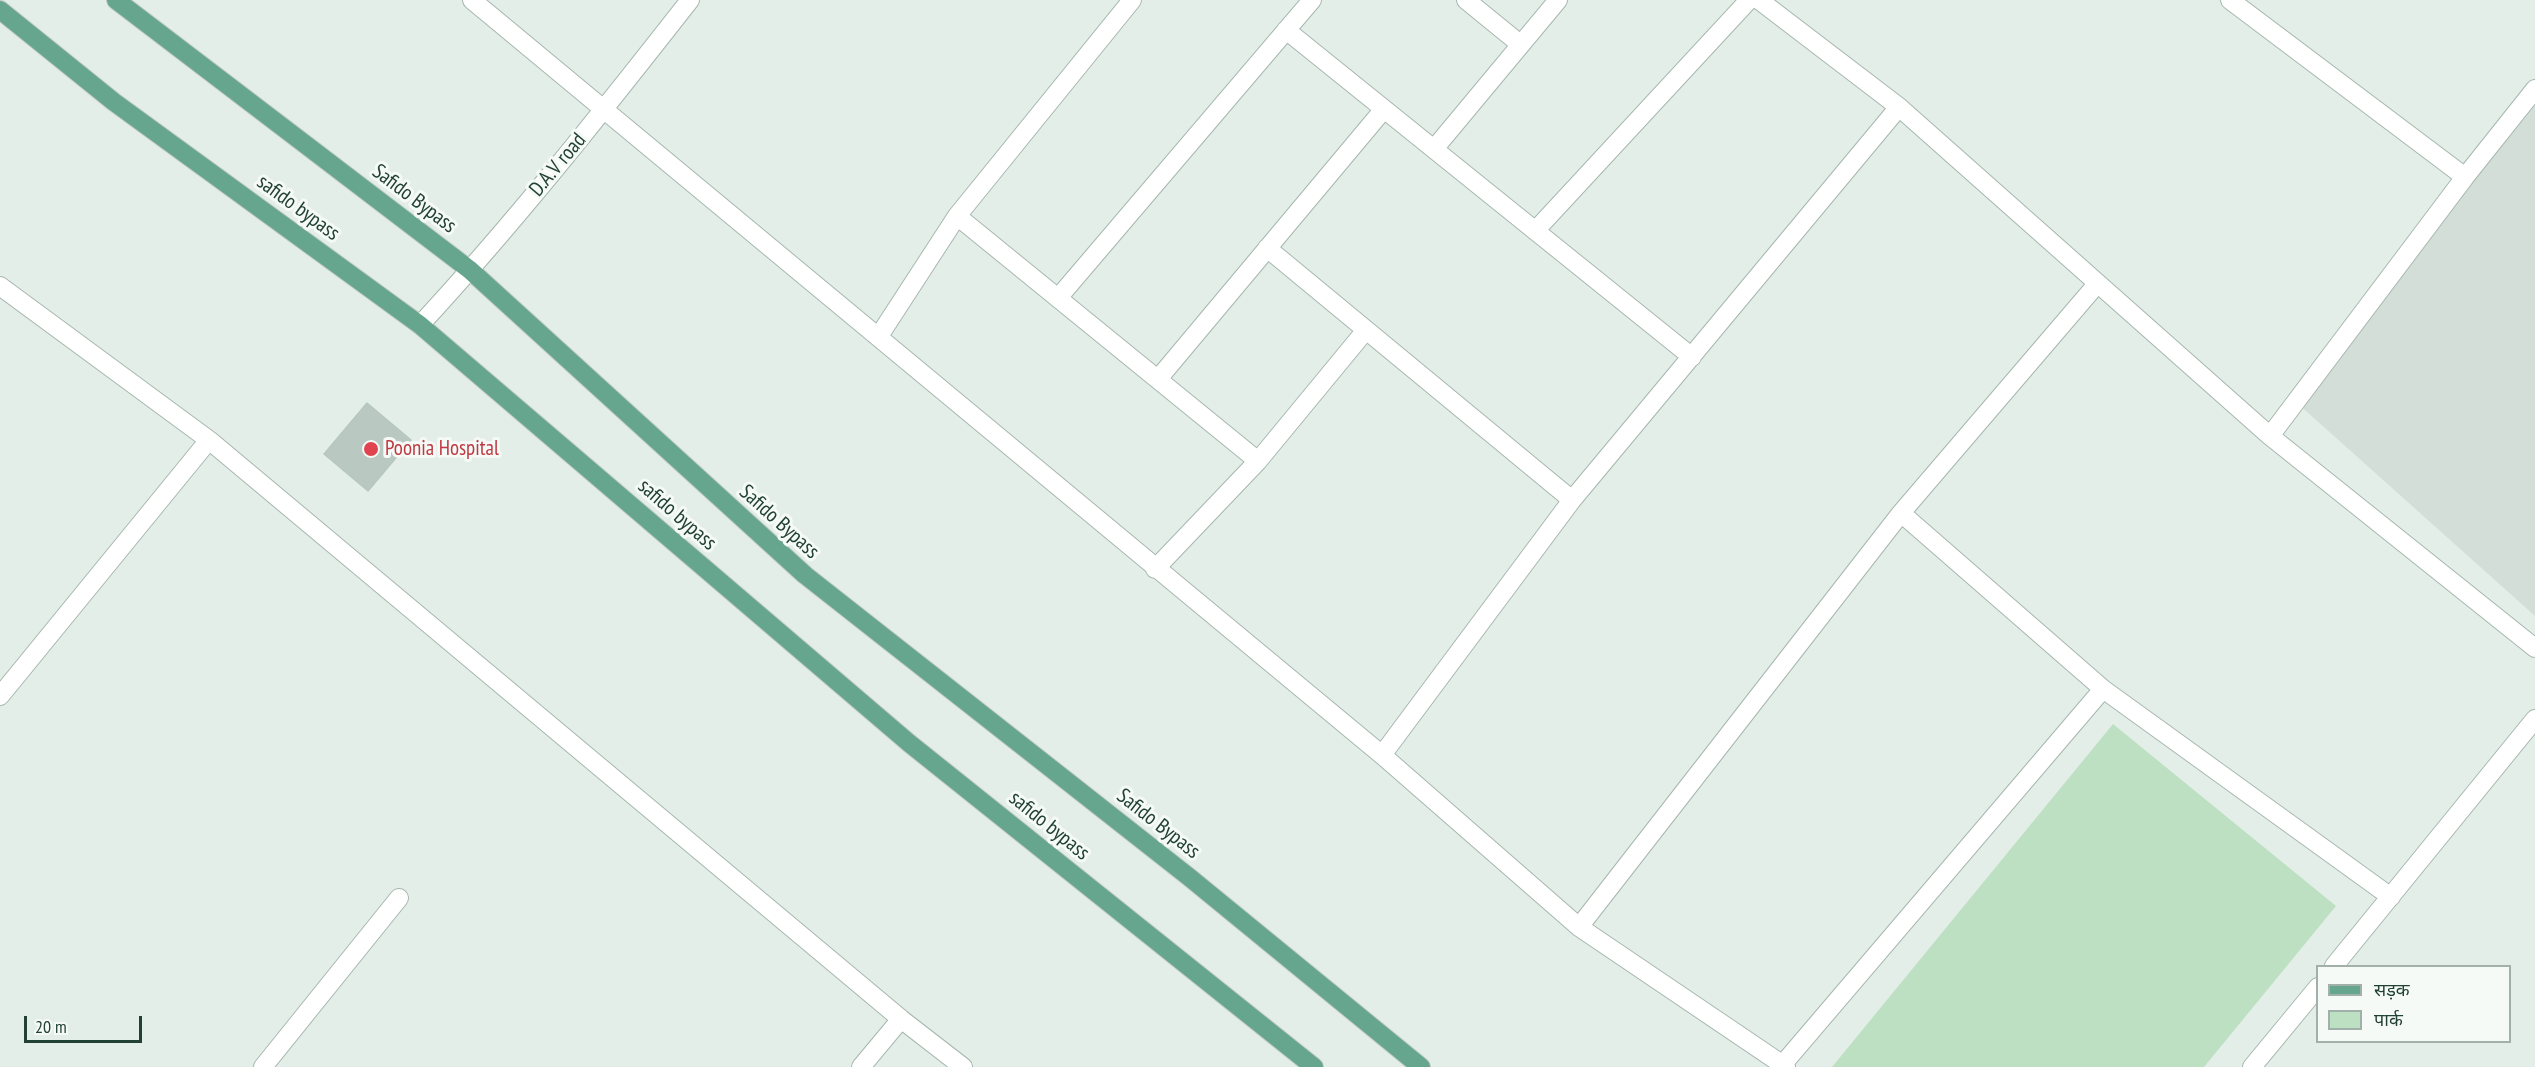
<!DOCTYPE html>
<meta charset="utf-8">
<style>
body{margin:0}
#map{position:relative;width:2535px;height:1067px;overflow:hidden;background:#e4eee8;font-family:"PT Sans Narrow","Noto Sans Devanagari",sans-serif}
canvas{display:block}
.legend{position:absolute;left:2316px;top:965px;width:195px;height:78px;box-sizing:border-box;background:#f5faf7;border:2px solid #a1b0a9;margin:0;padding:8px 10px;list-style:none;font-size:18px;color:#224135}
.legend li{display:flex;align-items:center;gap:12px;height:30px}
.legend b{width:30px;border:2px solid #a1b0a9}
.scale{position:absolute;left:24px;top:1016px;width:118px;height:27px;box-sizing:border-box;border:3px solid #224135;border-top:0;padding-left:8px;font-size:18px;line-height:21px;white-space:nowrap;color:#224135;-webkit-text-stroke:4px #f5faf7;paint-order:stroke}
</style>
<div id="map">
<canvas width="2535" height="1067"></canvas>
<ul class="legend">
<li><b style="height:8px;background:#66a68e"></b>सड़क</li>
<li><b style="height:16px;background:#bce0c1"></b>पार्क</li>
</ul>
<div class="scale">20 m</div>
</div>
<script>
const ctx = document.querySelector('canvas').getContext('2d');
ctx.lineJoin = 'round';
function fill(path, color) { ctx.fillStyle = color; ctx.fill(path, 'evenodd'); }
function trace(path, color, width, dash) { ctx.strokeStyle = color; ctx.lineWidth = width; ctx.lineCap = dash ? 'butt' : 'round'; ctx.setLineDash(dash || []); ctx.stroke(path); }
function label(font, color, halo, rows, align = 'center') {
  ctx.font = font + ' "PT Sans Narrow",sans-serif'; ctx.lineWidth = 6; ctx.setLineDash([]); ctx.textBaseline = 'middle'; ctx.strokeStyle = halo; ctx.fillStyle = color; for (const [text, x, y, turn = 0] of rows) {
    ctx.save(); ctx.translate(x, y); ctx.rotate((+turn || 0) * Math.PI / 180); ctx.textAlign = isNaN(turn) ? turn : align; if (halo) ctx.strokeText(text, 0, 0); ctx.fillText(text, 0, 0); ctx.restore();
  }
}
const built = new Path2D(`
 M2535 96V616L2296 402Z`);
const green = new Path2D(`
 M2113 724 2336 906 2204 1067H1832Z`);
const building = new Path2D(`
 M367 403 411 440 368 491 324 454Z`);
const minor = new Path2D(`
 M472 0 1382 755 1579 927 1786 1067
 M1466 0 1520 44
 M1759 0 1899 107 2270 436 2535 648
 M2230 0 2465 177
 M1286 30 1692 357
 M1434 149 1558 0
 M957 216 1258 461
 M1535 231 1749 0
 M1267 248 1572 500
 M0 286 209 440 901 1019 963 1067
 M1058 298 1312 0
 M420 325C516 221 603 111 690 0
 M879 336 957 216 1132 0
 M1158 379 1384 109
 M2270 436 2465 177 2535 89
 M1901 513 2103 689 2391 897
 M1155 569 1258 461 1366 330
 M0 696 209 440
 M1382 755 1572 500 1899 107
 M1579 927 1901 513 2097 284
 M2334 966 2535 719
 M1783 1064 2103 689
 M263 1067 399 898
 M861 1067 901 1019
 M2252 1067 2318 987`);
const major = new Path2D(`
 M116 0 470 270 805 575 1189 877 1421 1067
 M0 10 114 102 420 325 909 743 1314 1067`);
const markers = [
 [371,449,8,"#e0444e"]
];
const streetNames = [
 ["D.A.V road",558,165,-50],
 ["Safido Bypass",414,199,37],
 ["safido bypass",298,208,36],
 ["safido bypass",677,515,41],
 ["Safido Bypass",779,522,42],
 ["Safido Bypass",1158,824,38],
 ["safido bypass",1049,826,39]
];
const healthNames = [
 ["Poonia Hospital",385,449]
];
fill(built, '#d2ded7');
fill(green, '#bce0c1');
fill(building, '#b9c9c1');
trace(building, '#b6c8be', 1.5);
trace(minor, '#a6b7af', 20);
trace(major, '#c1cac6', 20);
trace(minor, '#fff', 18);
trace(major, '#66a68e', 18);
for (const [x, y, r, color] of markers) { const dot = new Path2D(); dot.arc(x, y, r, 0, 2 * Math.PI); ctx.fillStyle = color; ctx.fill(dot); trace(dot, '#f5faf7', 2); }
label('21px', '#224135', '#f5faf7', streetNames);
label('21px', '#be3a42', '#f5faf7', healthNames, 'left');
</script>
